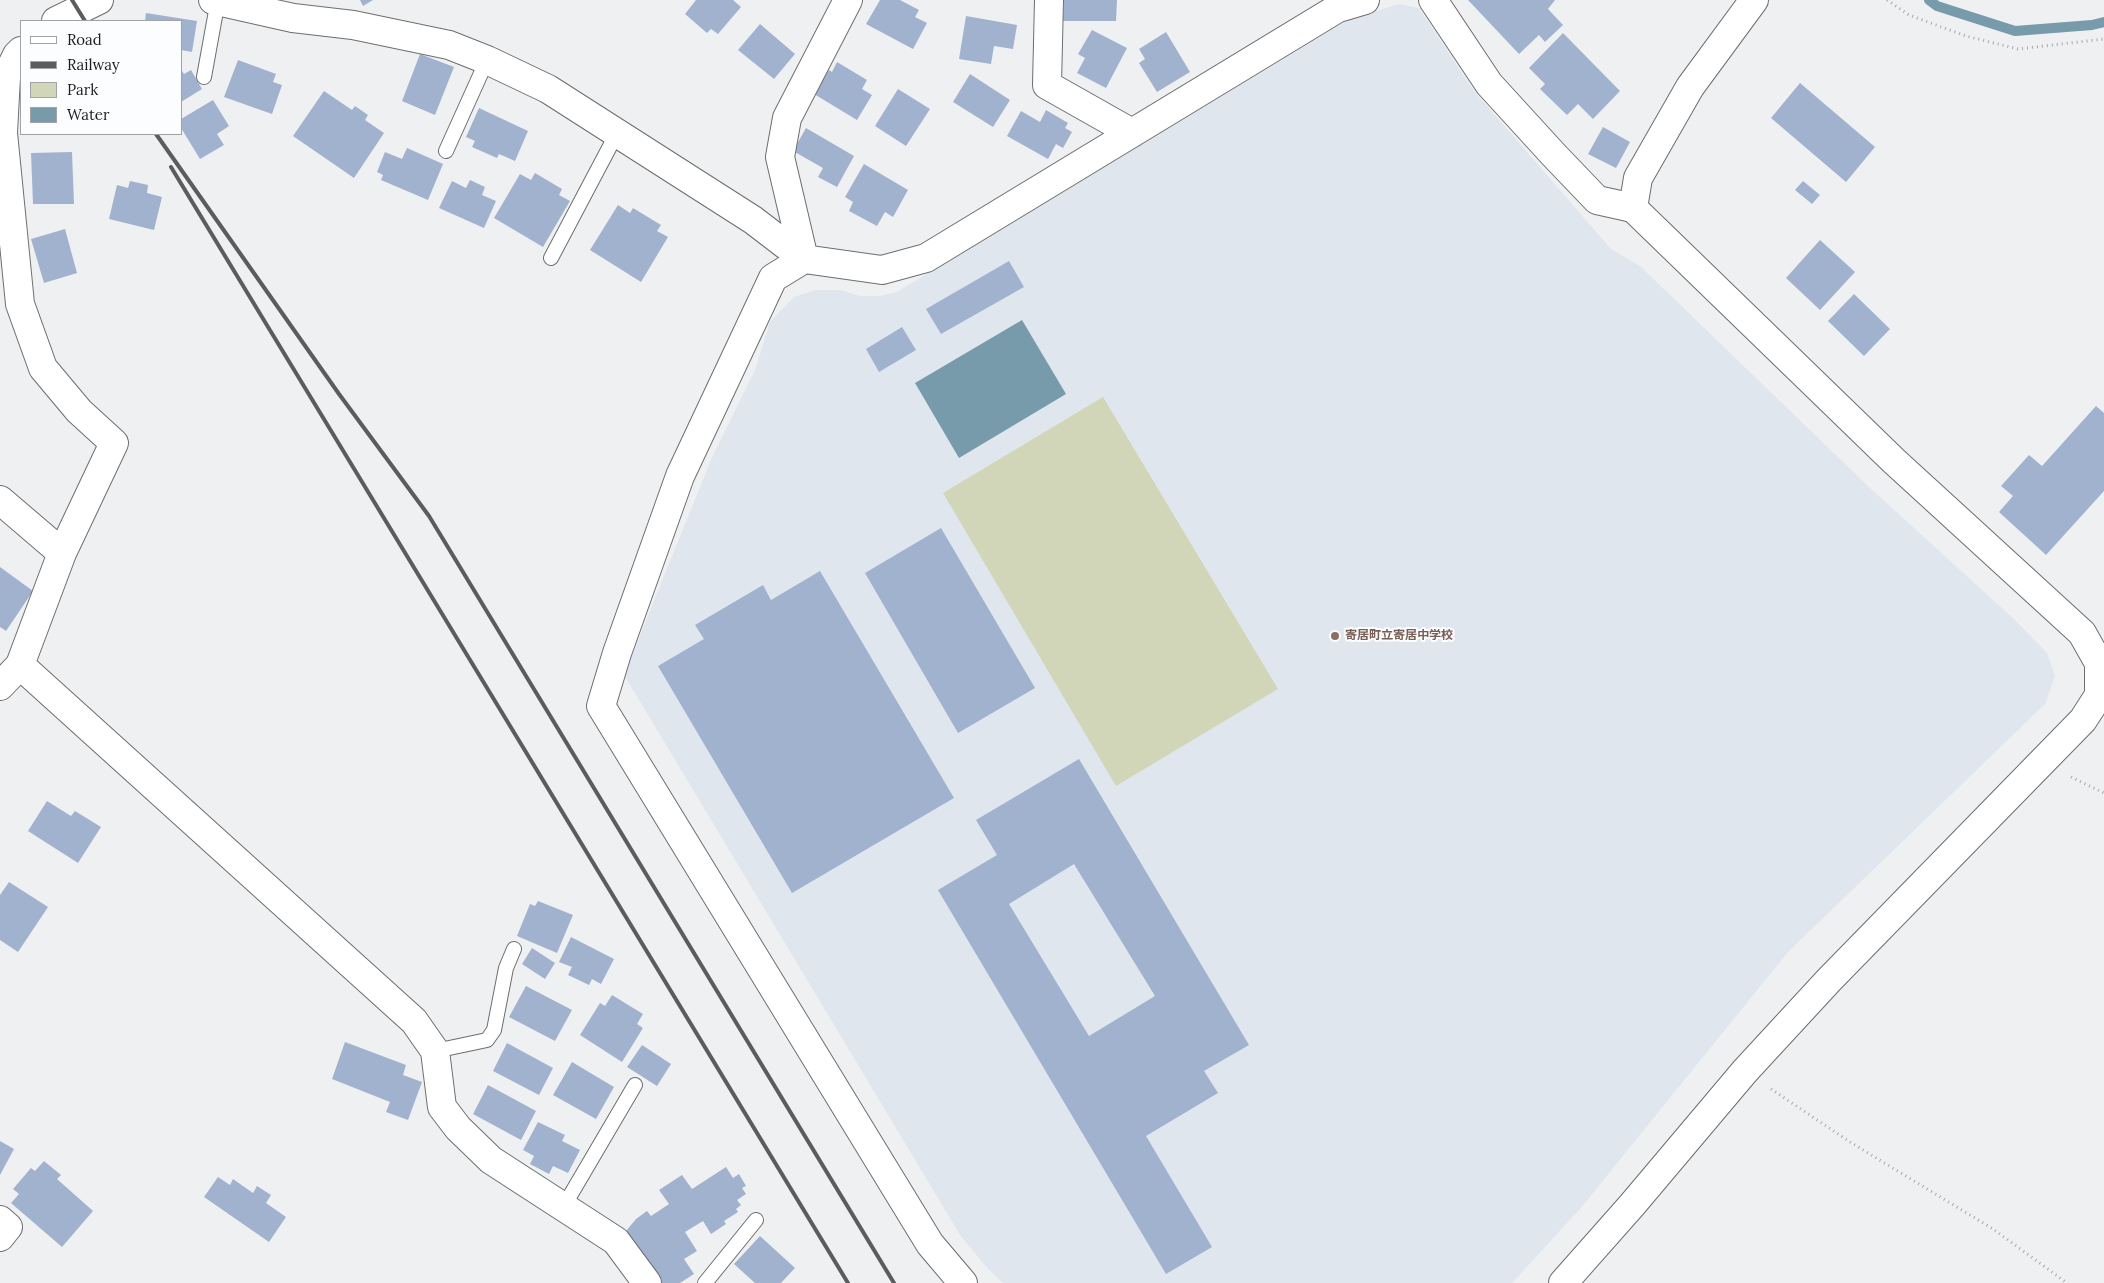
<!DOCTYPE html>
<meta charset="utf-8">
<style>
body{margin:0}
#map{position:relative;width:2104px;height:1283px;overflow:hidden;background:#eff0f2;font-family:Lora,serif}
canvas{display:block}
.legend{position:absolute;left:20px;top:20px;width:162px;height:115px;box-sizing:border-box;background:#fcfdff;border:1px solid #a3a3a5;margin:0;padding:6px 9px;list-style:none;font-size:15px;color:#1d1d1d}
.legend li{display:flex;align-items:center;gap:10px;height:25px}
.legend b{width:25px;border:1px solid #a3a3a5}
</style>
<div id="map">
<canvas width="2104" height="1283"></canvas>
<ul class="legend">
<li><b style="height:6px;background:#fff"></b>Road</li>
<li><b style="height:6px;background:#5c5c5d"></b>Railway</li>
<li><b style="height:14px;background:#d2d6b9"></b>Park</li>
<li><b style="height:14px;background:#789bac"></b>Water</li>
</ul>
</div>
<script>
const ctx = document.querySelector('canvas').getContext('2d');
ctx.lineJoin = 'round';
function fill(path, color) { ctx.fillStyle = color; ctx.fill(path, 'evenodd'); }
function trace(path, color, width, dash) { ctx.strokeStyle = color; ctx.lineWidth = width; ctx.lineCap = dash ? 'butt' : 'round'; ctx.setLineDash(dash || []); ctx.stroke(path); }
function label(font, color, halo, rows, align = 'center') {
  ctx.font = font + ' Lora,"Noto Sans JP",serif'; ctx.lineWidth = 4; ctx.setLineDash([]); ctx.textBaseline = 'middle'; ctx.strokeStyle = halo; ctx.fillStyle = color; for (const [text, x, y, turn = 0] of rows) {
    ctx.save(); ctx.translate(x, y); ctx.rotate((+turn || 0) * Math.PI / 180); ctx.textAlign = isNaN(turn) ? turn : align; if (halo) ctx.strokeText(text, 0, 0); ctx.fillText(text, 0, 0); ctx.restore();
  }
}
const built = new Path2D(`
 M1399 4 1419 8 1474 91 1611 249 1640 266 1869 487 2015 620 2047 653 2055 676 2045 704 1788 952 1580 1209 1512 1283H1003L988 1269 960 1235 624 675 713 455 755 370 770 322 794 297 815 290H840L860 296H880L897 292 1350 19Z`);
const green = new Path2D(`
 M1103 397 1278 689 1116 786 943 493Z`);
const water = new Path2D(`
 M1022 320 1066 394 959 458 915 383Z`);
const stream = new Path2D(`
 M1929 0 1937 6 2015 31 2092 25 2104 22`);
const building = new Path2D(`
 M360 0H373L363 6Z
 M696 0H733L741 7 718 34 711 29 707 33 685 14Z
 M880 0H900L919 10 915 17 927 23 913 49 866 24Z
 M1064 0H1117L1116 21H1063Z
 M1468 0H1555L1548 9 1563 25 1545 42 1539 35 1519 54Z
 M146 13 197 21 192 52 181 50V21H145Z
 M966 16 1017 25 1013 49 994 46 991 64 959 59Z
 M760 24 795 54 774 79 738 50Z
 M1092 30 1127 48 1106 88 1077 73 1085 58 1078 54Z
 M1166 32 1190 72 1157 92 1139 63 1145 59 1139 49Z
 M1563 33 1620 91 1593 119 1578 104 1567 115 1540 89 1545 84 1529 68Z
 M420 54 454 67 435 115 402 101Z
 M238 60 276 74 273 82 282 85 272 114 224 97Z
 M837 62 867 80 862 89 872 95 857 120 814 94 829 70 832 72Z
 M181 69 184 74 191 70 202 89 181 102Z
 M970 74 1010 100 993 127 953 102Z
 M1800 83 1875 147 1846 182 1771 118Z
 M898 89 930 109 906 146 875 126Z
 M324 91 352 110 355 106 368 115 365 120 384 133 354 178 293 136Z
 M213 100 229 126 217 134 224 145 200 159 181 128V119Z
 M479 108 528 131 515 161 499 154 497 158 472 147 475 141 466 137Z
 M1046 110 1068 123 1065 128 1072 132 1063 148 1056 144 1048 159 1007 136 1021 111 1040 122Z
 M1603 127 1630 142 1616 168 1588 154Z
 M806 128 854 156 837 187 818 177 823 168 793 151Z
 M407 148 443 164 428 200 381 180 383 175 377 172 385 152 402 159Z
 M72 152 74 204H33L31 153Z
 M864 164 908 190 893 217 885 212 877 226 849 211 853 202 845 197Z
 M535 173 562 189 559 195 570 201 543 247 494 218 520 174 531 180Z
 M470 180 485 187 482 195 496 201 484 228 439 208 452 181 466 188Z
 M130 181 148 185 147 193 162 197 154 230 109 219 117 185 128 188Z
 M1803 181 1820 195 1812 204 1795 190Z
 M618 205 630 213 633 208 661 225 657 231 668 237 641 282 590 250Z
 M65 229 77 273 44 283 31 239Z
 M1820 240 1855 272 1820 310 1786 278Z
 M1009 261 1024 287 941 334 926 309Z
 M1854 294 1890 329 1864 356 1828 321Z
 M902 327 916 350 879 372 866 349Z
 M2096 406 2104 413V491L2046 555 1999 512 2013 496 2001 486 2029 455 2042 466Z
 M941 528 1035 688 958 733 865 573Z
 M0 567 33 591 6 631 0 627Z
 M820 571 954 798 792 893 658 666 704 639 695 625 763 585 771 600Z
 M1079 759 1249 1045 1204 1071 1218 1093 1146 1136 1212 1247 1166 1274 938 890 997 855 976 820ZM1074 864 1155 996 1089 1036 1009 904Z
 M47 801 71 816 75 811 101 827 78 863 28 831Z
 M9 882 48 907 18 952 0 940V895Z
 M538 901 573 915 557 953 517 936 530 904 535 906Z
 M571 937 614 959 601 984 592 979 589 985 568 975 572 967 559 962Z
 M532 948 555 963 545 979 522 964Z
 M526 986 572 1010 555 1041 509 1017Z
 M612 995 643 1014 637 1024 643 1028 622 1062 580 1035 600 1003 605 1006Z
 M345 1042 406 1065 403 1075 422 1082 408 1120 386 1112 390 1102 332 1079Z
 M507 1043 553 1068 539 1095 493 1071Z
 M642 1045 671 1064 657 1086 627 1067Z
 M572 1062 614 1087 596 1119 553 1095Z
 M488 1085 536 1111 521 1140 473 1114Z
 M538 1122 565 1135 562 1141 580 1150 568 1173 553 1166 549 1174 530 1164 534 1156 523 1150Z
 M0 1141 14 1149 0 1175Z
 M44 1161 61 1175 57 1179 93 1211 62 1247 11 1203 19 1194 13 1189 31 1168 35 1171Z
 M726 1167 733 1178 739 1174 746 1186 742 1188 746 1194 737 1200 741 1205 736 1209 738 1212 724 1221 726 1224 711 1234 703 1221 685 1232 697 1251 684 1259 694 1274 680 1283H660L626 1231 636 1219 647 1211 651 1216 669 1204 659 1190 682 1175 692 1189Z
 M218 1177 230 1185 233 1179 253 1193 257 1186 271 1195 266 1203 286 1217 269 1242 204 1197Z
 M760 1236 795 1268 781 1283H755L734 1264Z`);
const path = new Path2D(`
 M1887 0 1909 15 1966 36 2018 49 2104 39
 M2071 777 2104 793
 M1771 1089 1850 1142 1993 1229 2067 1283`);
const service = new Path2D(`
 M204 77 218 0
 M446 151 487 60
 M551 258 617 133
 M435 1051 487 1040 494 1030 506 968 514 949
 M564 1206 635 1085
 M705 1283 756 1220`);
const minor = new Path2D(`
 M213 0 293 18 353 25 449 45 487 60 548 89 753 220 804 259 882 270 926 258 1338 8 1365 0
 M1049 0 1047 85 1132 133
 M1433 0 1489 84 1553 154 1597 200 1633 208 1638 178 1690 87 1754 0
 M56 21 99 0
 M804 259 773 278 680 476 617 653 601 706 930 1244 963 1283
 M804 259 780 157 787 118 848 0
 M0 500 62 553
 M20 665 414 1021 435 1051 442 1107 458 1128 491 1160 616 1241 647 1283
 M0 686 20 665 62 553 114 443 79 411 43 368 20 304 3 133 6 77 17 55 21 51
 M0 1220 8 1227 0 1237`);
const tertiary = new Path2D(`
 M1563 1283 1632 1205 1745 1071 1829 980 2083 720 2099 695V663L2082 633 1894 461 1633 208`);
const rail = new Path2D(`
 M72 0 85 21
 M156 134 339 394 429 516 894 1283
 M171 167 848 1283`);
const markers = [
 [1335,636,5,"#8d6e63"]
];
const educationNames = [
 ["寄居町立寄居中学校",1345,636]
];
fill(built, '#e0e6ee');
fill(green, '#d2d6b9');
fill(water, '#789bac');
trace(stream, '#789bac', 10);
fill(building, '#a1b2cf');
trace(service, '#6d6e6f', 16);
trace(minor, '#6d6e6f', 30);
trace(tertiary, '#6d6e6f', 30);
trace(path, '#a8a8aa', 3, [1, 4]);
trace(service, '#fff', 14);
trace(minor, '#fff', 28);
trace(tertiary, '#fff', 28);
trace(rail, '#5c5c5d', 4);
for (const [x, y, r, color] of markers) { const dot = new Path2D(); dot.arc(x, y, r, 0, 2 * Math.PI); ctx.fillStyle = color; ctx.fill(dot); trace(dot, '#fcfdff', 2); }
label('bold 12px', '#785e54', '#fcfdff', educationNames, 'left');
</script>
